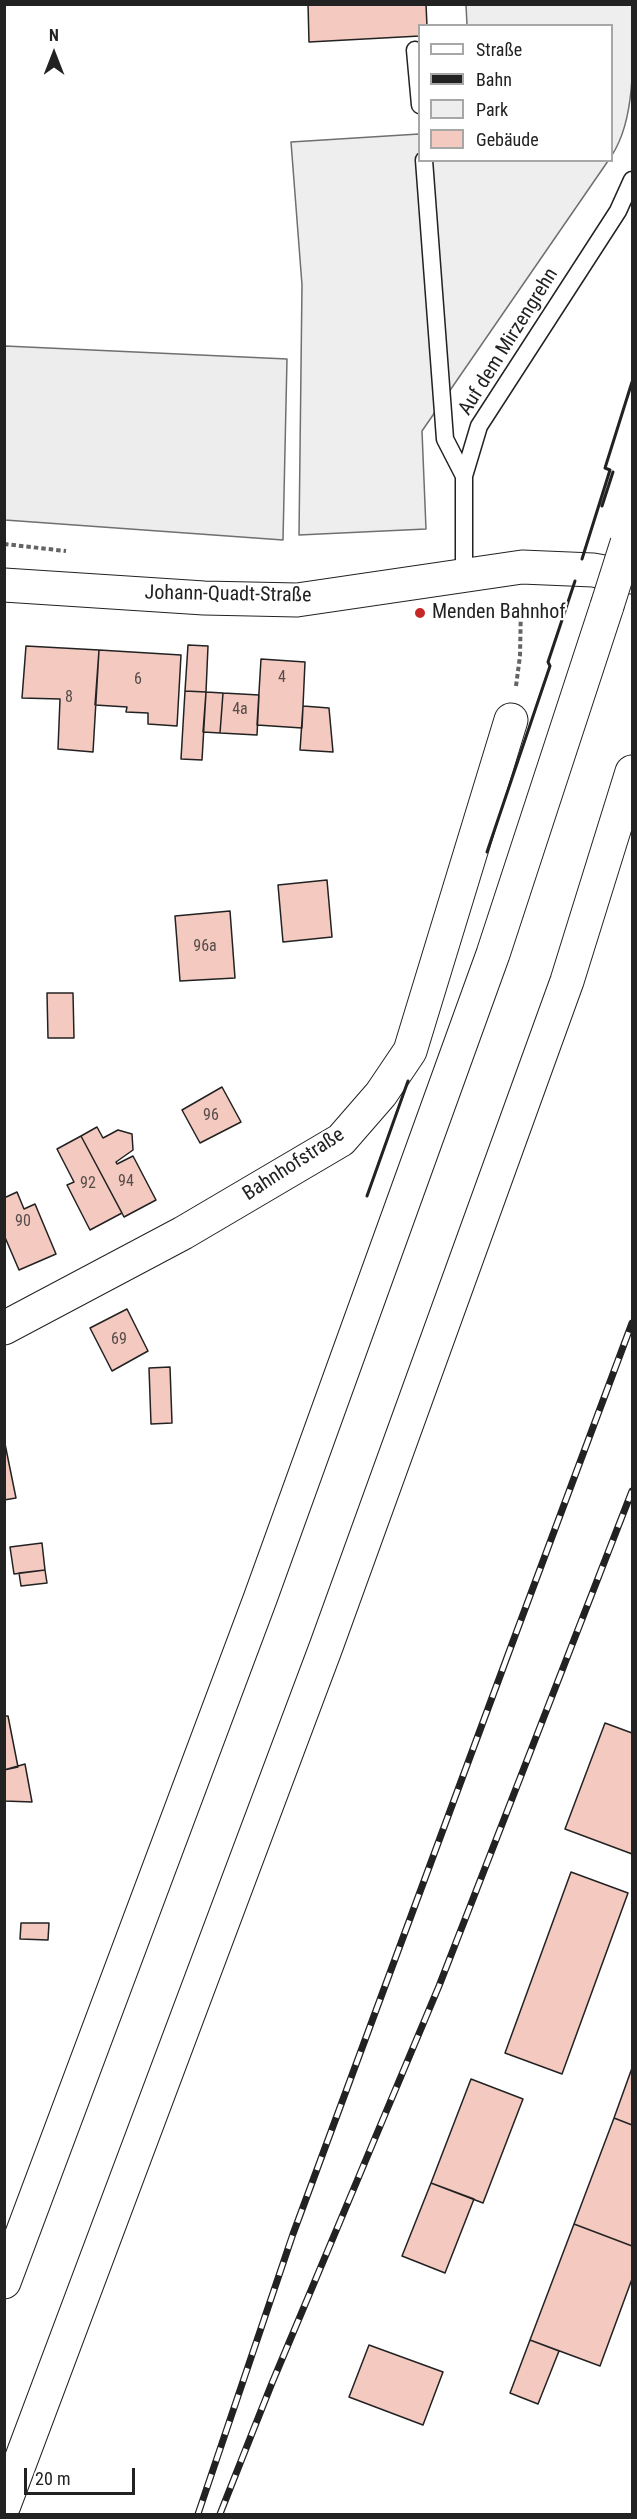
<!DOCTYPE html>
<meta charset="utf-8">
<style>
body{margin:0}
#map{position:relative;width:637px;height:2519px;overflow:hidden;background:#fff;font-family:"Roboto Condensed",sans-serif}
canvas{display:block}
.frame{position:absolute;inset:0;border:6px solid #222;pointer-events:none}
.legend{position:absolute;left:418px;top:24px;width:195px;height:138px;box-sizing:border-box;background:#fff;border:2px solid #a7a7a7;margin:0;padding:8px 10px;list-style:none;font-size:18px;color:#222}
.legend li{display:flex;align-items:center;gap:12px;height:30px}
.legend b{width:30px;border:2px solid #a7a7a7}
.north{position:absolute;left:24px;top:24px;width:60px;height:60px;-webkit-text-stroke:4px #fff;paint-order:stroke;rotate:0deg;font-size:16px;font-weight:700;line-height:24px;text-align:center;color:#222}
.north::after{content:'';display:block;margin:auto;width:21px;height:27px;background:#222;clip-path:polygon(50% 0,100% 100%,50% 72%,0 100%)}
.scale{position:absolute;left:24px;top:2468px;width:111px;height:27px;box-sizing:border-box;border:3px solid #222;border-top:0;padding-left:8px;font-size:18px;line-height:21px;white-space:nowrap;color:#222;-webkit-text-stroke:4px #fff;paint-order:stroke}
</style>
<div id="map">
<canvas width="637" height="2519"></canvas>
<div class="frame"></div>
<ul class="legend">
<li><b style="height:8px;background:#fff"></b>Straße</li>
<li><b style="height:8px;background:#222"></b>Bahn</li>
<li><b style="height:16px;background:#eee"></b>Park</li>
<li><b style="height:16px;background:#f3c9c0"></b>Gebäude</li>
</ul>
<div class="north">N</div>
<div class="scale">20 m</div>
</div>
<script>
const ctx = document.querySelector('canvas').getContext('2d');
ctx.lineJoin = 'round';
function fill(path, color) { ctx.fillStyle = color; ctx.fill(path, 'evenodd'); }
function trace(path, color, width, dash) { ctx.strokeStyle = color; ctx.lineWidth = width; ctx.lineCap = dash ? 'butt' : 'round'; ctx.setLineDash(dash || []); ctx.stroke(path); }
function label(font, color, halo, rows, align = 'center') {
  ctx.font = font + ' "Roboto Condensed",sans-serif'; ctx.lineWidth = 4.5; ctx.setLineDash([]); ctx.textBaseline = 'middle'; ctx.strokeStyle = halo; ctx.fillStyle = color; for (const [text, x, y, turn = 0] of rows) {
    ctx.save(); ctx.translate(x, y); ctx.rotate((+turn || 0) * Math.PI / 180); ctx.textAlign = isNaN(turn) ? turn : align; if (halo) ctx.strokeText(text, 0, 0); ctx.fillText(text, 0, 0); ctx.restore();
  }
}
const green = new Path2D(`
 M466 5H632C633 50 637 117 612 155V26L467 25Z
 M419 134 420 160 608 161 422 431 426 529 299 535 302 285 291 142Z`);
const parking = new Path2D(`
 M5 346 287 359 283 540 5 520Z`);
const building = new Path2D(`
 M308 4H426L427 26H420V36L309 42Z
 M188 645 208 646 206 692 185 691Z
 M26 646 99 650 93 752 58 749 60 699 22 698Z
 M99 650 181 655 177 726 148 724V713L126 712 127 707 95 705Z
 M261 659 305 662 302 728 257 725Z
 M185 691 206 692 202 760 181 759Z
 M206 692 223 693 220 733 203 732Z
 M223 693 259 695 257 735 220 733Z
 M303 706 329 708 333 752 300 750Z
 M327 880 332 937 283 942 278 885Z
 M230 911 235 978 180 981 175 916Z
 M47 993H73L74 1038H48Z
 M222 1087 241 1122 200 1143 182 1110Z
 M97 1127 103 1138 118 1130 132 1134 133 1150 116 1162 117 1164 133 1156 156 1200 124 1217 81 1136Z
 M81 1136 122 1213 90 1230 67 1185 74 1182 57 1149Z
 M17 1192 24 1209 35 1204 56 1254 19 1270 4 1235V1198Z
 M127 1309 148 1351 112 1371 90 1328Z
 M170 1367 172 1423 151 1424 149 1368Z
 M4 1439 16 1498 4 1500Z
 M42 1543 45 1570 14 1574 10 1547Z
 M45 1570 47 1583 21 1586 19 1573Z
 M4 1716H8L18 1767 4 1770Z
 M605 1723 632 1733V1854L565 1829Z
 M25 1764 32 1802 4 1801V1770Z
 M571 1872 628 1893 562 2074 505 2053Z
 M21 1923H49L48 1940 20 1939Z
 M632 2068V2125L614 2118Z
 M471 2079 523 2099 483 2203 431 2183Z
 M614 2118 632 2125V2246L574 2224Z
 M431 2183 474 2199 445 2273 402 2256Z
 M574 2224 632 2246V2279L600 2366 530 2340Z
 M530 2340 559 2351 538 2404 510 2393Z
 M369 2345 443 2372 423 2425 349 2397Z`);
const path = new Path2D(`
 M4 544 66 551
 M516 686 520 656 521 604`);
const lane = new Path2D(`
 M415 50 420 105
 M424 160 445 439 464 476
 M464 576V476L479 426 618 211 632 180`);
const street = new Path2D(`
 M4 1328 183 1233 341 1140 381 1094 410 1051 511 720`);
const secondary = new Path2D(`
 M4 585 204 598 297 600 522 567 593 570 632 577`);
const highway = new Path2D(`
 M4 2282 260 1599 493 954 607 606
 M4 2505 326 1647 567 981 632 772`);
const rail = new Path2D(`
 M506 1660 632 1323
 M198 2514 293 2234 509 1652
 M220 2514 272 2383 439 1986 632 1491`);
const highwayBridge = new Path2D(`
 M607 606 627 543`);
const wall = new Path2D(`
 M602 506 613 472
 M582 559 610 470 605 468 632 382
 M487 852 550 666 548 662 575 581
 M367 1196 408 1081`);
const markers = [
 [420,613,6,"#c62828"]
];
const numberNames = [
 ["4",282,678],
 ["6",138,680],
 ["8",69,698],
 ["4a",240,710],
 ["96a",205,947],
 ["96",211,1116],
 ["94",126,1182],
 ["92",88,1184],
 ["90",23,1222],
 ["69",119,1340]
];
const streetNames = [
 ["Auf dem Mirzengrehn",509,342,-58],
 ["Johann-Quadt-Straße",228,595,1],
 ["Bahnhofstraße",294,1165,-33]
];
const poiNames = [
 ["Menden Bahnhof",432,613]
];
fill(green, '#eee');
trace(green, '#6f6f6f', 1.5);
fill(parking, '#ededed');
trace(parking, '#6f6f6f', 1.5);
fill(building, '#f3c9c0');
trace(building, '#222', 1.5);
trace(lane, '#222', 19);
trace(street, '#222', 35);
trace(secondary, '#222', 35);
trace(highway, '#222', 35);
trace(path, '#646464', 4, [4.5, 3]);
trace(lane, '#fff', 16);
trace(street, '#fff', 33);
trace(secondary, '#fff', 33);
trace(highway, '#fff', 33);
trace(rail, '#222', 7);
trace(rail, '#fff', 4.5, [14]);
trace(highwayBridge, '#222', 35, []);
trace(highwayBridge, '#fff', 33);
trace(wall, '#222', 3);
for (const [x, y, r, color] of markers) { const dot = new Path2D(); dot.arc(x, y, r, 0, 2 * Math.PI); ctx.fillStyle = color; ctx.fill(dot); trace(dot, '#fff', 2); }
label('16px', '#564c4a', null, numberNames);
label('20px', '#222', '#fff', streetNames);
label('20px', '#222', '#fff', poiNames, 'left');
</script>
